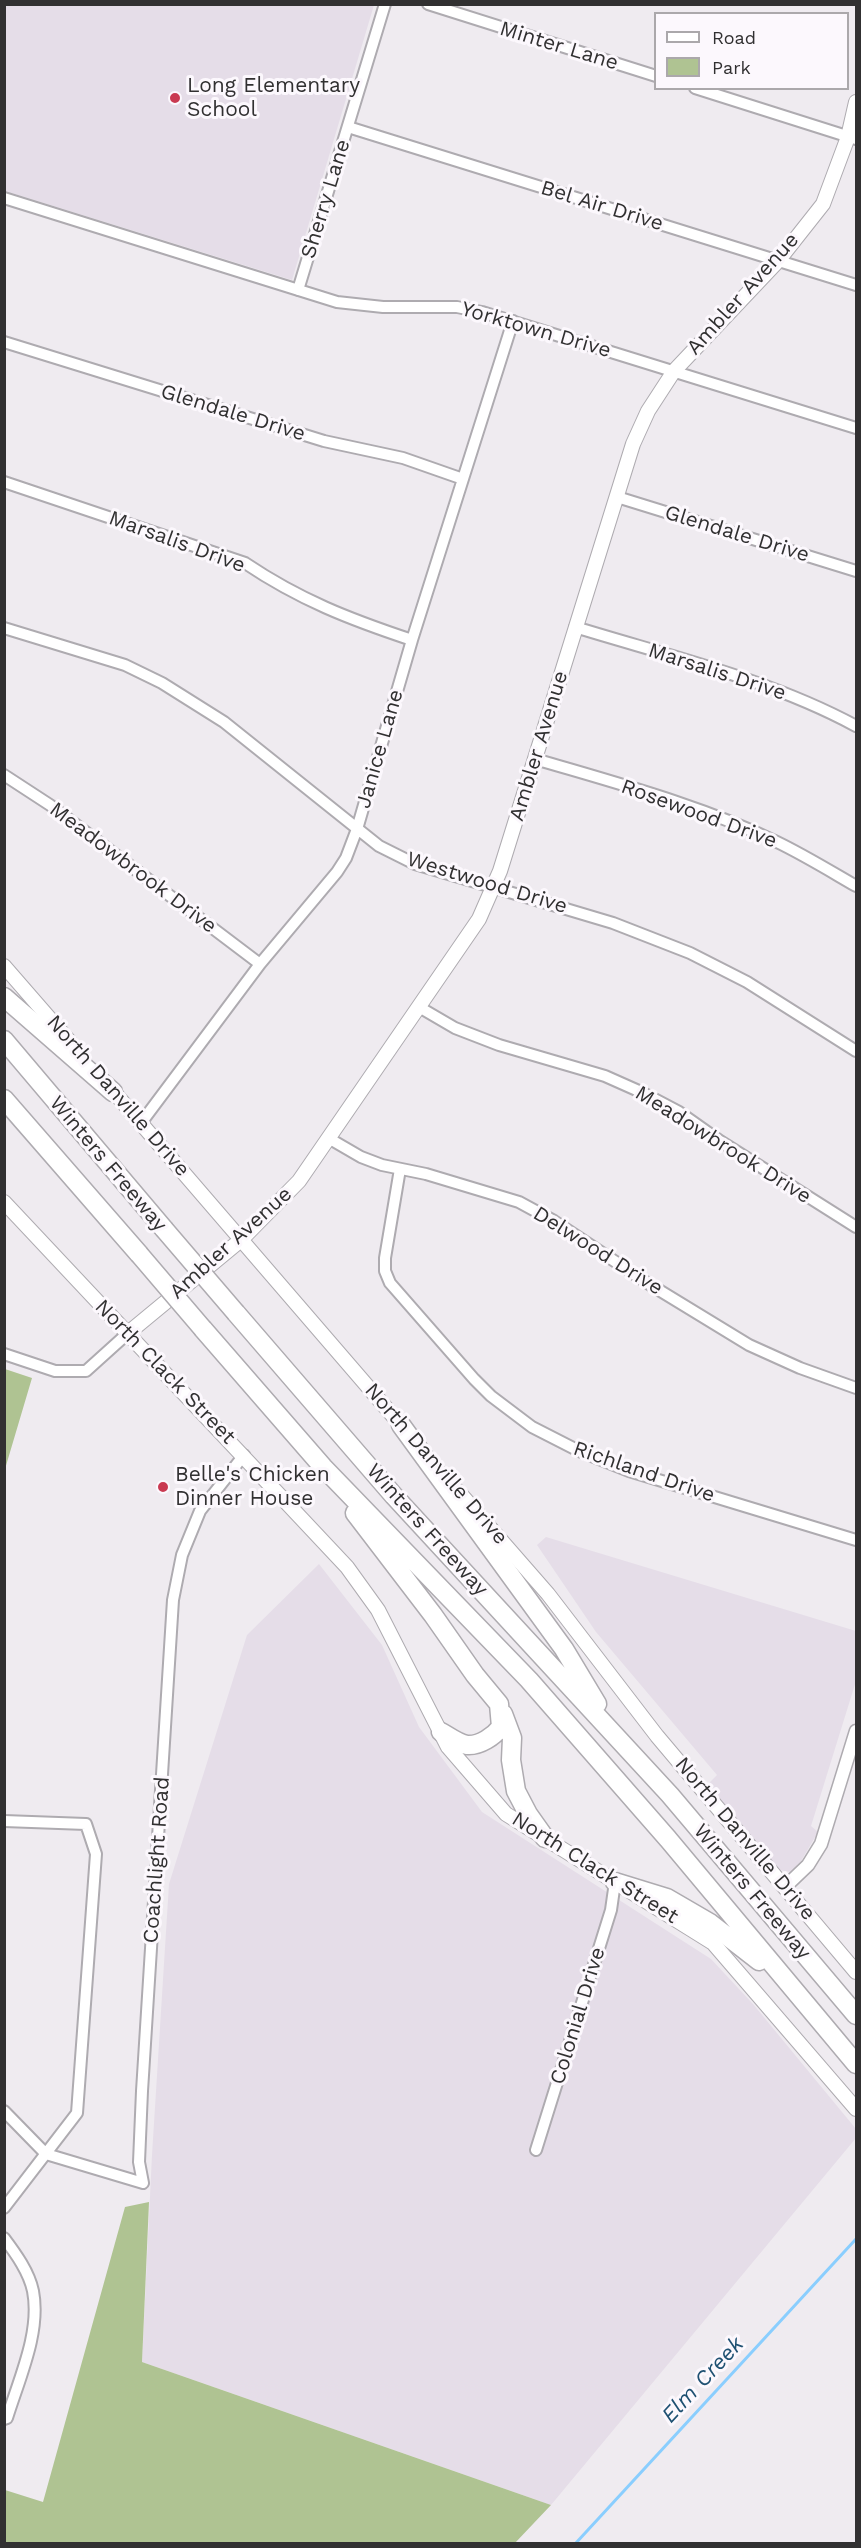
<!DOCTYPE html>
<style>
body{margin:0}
#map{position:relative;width:861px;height:2548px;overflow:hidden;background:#efebf0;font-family:"Work Sans",sans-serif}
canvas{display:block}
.frame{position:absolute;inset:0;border:6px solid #313031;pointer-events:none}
.legend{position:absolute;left:654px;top:12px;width:195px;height:78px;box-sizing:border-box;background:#fcf8fd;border:2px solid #aba8ab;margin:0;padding:8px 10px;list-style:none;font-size:18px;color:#313031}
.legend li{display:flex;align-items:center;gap:12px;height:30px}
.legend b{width:30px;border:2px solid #aba8ab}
</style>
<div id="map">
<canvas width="861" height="2548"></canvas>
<div class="frame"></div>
<ul class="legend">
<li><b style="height:8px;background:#fff"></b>Road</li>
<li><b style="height:16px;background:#afc392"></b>Park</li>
</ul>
</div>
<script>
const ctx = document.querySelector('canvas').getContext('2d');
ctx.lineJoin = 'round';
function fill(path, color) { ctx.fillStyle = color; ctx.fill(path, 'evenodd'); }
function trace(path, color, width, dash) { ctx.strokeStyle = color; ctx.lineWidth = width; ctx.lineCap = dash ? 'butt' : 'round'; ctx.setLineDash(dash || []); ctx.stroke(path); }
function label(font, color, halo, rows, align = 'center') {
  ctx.font = font + ' "Work Sans",sans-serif'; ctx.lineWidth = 6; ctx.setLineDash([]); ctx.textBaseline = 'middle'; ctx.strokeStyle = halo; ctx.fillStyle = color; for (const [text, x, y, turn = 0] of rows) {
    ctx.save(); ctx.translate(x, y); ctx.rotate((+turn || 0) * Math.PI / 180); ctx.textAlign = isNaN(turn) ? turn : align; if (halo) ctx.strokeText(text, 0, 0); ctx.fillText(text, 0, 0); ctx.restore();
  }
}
const built = new Path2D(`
 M4 5H374L292 280 5 191Z
 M546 1537 856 1631V1681L811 1826 818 1832 801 1861 790 1872 779 1870 707 1785 717 1775 596 1632 537 1545Z
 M319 1564 382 1645 419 1727 482 1812 711 1959 753 2004 856 2129V2138L551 2505 142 2362 152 2155 169 1884 247 1635Z`);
const green = new Path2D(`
 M5 1369 32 1378 5 1469 4 1369Z
 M149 2202 142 2362 551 2505 515 2543H5V2490L43 2502 125 2207Z`);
const stream = new Path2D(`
 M575 2544 856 2239`);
const minor = new Path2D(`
 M428 4 656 76
 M695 88 856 139
 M348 127 856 285
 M4 198 337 302 383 307H457L482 312 856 428
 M298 290 385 4
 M4 342 324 441 403 458 463 479
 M4 482 245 563C300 600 349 619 412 640
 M617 497 856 571
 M575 627C669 656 769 679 856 726
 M4 628 125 665 162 683 224 722 379 846 415 864 613 923 690 953 747 982 856 1051
 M535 759C616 783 700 805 777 842 804 855 830 871 856 886
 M4 775 50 805 260 964
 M419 1007 455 1028 499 1045 605 1076 641 1092 679 1112 720 1141 856 1227
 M141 1123 260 964 337 872 346 858 357 829 412 640 513 321
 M330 1139 361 1157 382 1165 426 1174 519 1202 554 1221 649 1284 749 1345 800 1368 856 1388
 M400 1169 385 1258V1271L390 1283 474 1379 491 1396 532 1427 579 1451 629 1471 856 1540
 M4 1354 55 1371H86L127 1334
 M4 1821 86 1824 96 1854 77 2113 4 2208
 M4 2111 46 2154 143 2183 139 2162 142 2091 173 1600 182 1555 200 1511 244 1455
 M536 2150 611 1910 615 1882
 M4 2238C16 2254 29 2272 33 2291 41 2332 19 2379 7 2418L4 2419`);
const tertiary = new Path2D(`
 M785 1887 808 1865 821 1844 856 1731`);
const secondary = new Path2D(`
 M4 966 84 1058
 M107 1084 406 1431
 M4 1202 347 1567 378 1610 448 1747 506 1814 713 1943 856 2109
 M127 1334 242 1239 299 1181 479 919 500 871 633 444 648 411 674 371 778 261 823 204 848 137 856 102
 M458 1491 548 1594 657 1736 856 1972`);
const motorway = new Path2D(`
 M4 997 113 1092
 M4 1040 164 1229
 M4 1099 139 1254
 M236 1313 394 1496 670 1795 856 2015
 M203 1329 323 1467 529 1680 668 1839 856 2064
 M401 1425 564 1649 597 1704
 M355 1513 433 1615 475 1675 499 1704 501 1727C494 1736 480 1746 467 1745 459 1744 448 1736 441 1732
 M503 1714 512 1738 511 1760 516 1791 528 1814 545 1838
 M615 1882 667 1898 710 1923 759 1961`);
const motorwayBridge = new Path2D(`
 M164 1229 236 1313
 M139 1254 203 1329`);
const markers = [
 [175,98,6,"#c93951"],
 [163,1487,6,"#c93951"]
];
const streetNames = [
 ["Minter Lane",559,46,17],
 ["Sherry Lane",326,199,-73],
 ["Bel Air Drive",602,206,17],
 ["Ambler Avenue",743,294,-48],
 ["Yorktown Drive",536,330,16],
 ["Glendale Drive",233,413,17],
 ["Glendale Drive",737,534,17],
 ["Marsalis Drive",177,542,20],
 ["Marsalis Drive",717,672,18],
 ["Ambler Avenue",539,746,-73],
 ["Janice Lane",380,749,-74],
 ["Rosewood Drive",699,814,20],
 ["Meadowbrook Drive",133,868,37],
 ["Westwood Drive",487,883,17],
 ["North Danville Drive",118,1096,49],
 ["Meadowbrook Drive",723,1145,32],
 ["Winters Freeway",108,1164,50],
 ["Ambler Avenue",231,1243,-42],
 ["Delwood Drive",598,1251,32],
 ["North Clack Street",165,1372,46],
 ["North Danville Drive",436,1464,49],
 ["Richland Drive",644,1472,19],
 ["Winters Freeway",427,1530,48],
 ["North Danville Drive",745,1839,50],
 ["Coachlight Road",157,1860,-86],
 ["North Clack Street",595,1868,32],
 ["Winters Freeway",752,1892,50],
 ["Colonial Drive",578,2016,-73]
];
const poiNames = [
 ["Long Elementary",187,86],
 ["School",187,110],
 ["Belle's Chicken",175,1475],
 ["Dinner House",175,1499]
];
const waterNames = [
 ["Elm Creek",703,2380,-47]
];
fill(built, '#e5dde8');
fill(green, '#afc392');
trace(stream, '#8acefe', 3);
trace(minor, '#aeabb0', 14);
trace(tertiary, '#aeabb0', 15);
trace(secondary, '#aeabb0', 16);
trace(motorway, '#aeabb0', 21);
trace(minor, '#fff', 10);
trace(tertiary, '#fff', 12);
trace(secondary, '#fff', 14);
trace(motorway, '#fff', 18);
trace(motorwayBridge, '#aeabb0', 21, []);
trace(motorwayBridge, '#fff', 18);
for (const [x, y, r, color] of markers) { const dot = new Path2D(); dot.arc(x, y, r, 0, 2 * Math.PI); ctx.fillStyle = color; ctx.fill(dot); trace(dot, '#fcf8fd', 2); }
label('21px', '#313031', '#fcf8fd', streetNames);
label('21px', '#313031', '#fcf8fd', poiNames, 'left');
label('italic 22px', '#1f5172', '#fcf8fd', waterNames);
</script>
